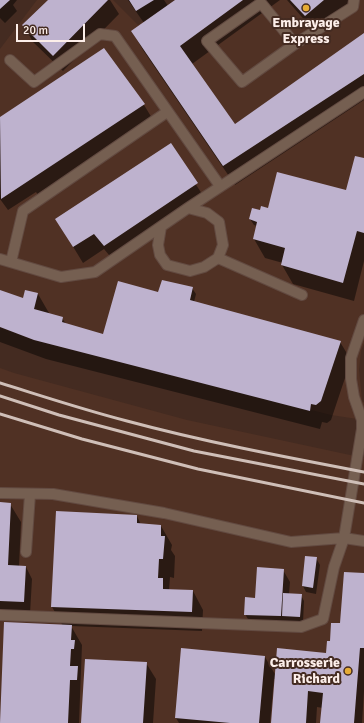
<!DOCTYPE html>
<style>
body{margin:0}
#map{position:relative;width:364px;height:723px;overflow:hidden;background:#442b21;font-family:Signika,sans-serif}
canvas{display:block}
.scale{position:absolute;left:16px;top:24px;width:69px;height:18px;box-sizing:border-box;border:2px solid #fdefea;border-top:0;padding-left:5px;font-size:12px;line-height:14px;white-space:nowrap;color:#fdefea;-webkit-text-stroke:3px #442b21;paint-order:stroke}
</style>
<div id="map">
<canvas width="364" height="723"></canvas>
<div class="scale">20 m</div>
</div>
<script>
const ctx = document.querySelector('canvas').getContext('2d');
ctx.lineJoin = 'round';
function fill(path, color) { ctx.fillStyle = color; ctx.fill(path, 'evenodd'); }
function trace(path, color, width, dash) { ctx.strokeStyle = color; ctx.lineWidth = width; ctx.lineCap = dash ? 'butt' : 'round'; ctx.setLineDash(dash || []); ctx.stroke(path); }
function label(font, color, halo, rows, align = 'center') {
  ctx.font = font + ' Signika,sans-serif'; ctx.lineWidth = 4; ctx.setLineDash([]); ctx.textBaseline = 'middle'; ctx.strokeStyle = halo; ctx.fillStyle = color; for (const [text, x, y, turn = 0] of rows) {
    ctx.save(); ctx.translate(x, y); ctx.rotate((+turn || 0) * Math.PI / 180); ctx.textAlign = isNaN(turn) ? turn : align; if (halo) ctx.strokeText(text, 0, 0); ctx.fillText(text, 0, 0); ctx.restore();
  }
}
const built = new Path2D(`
 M37 0H113L138 25 175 0H364V343L361 351 359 370 362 400 364 403V420L331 415 33 340 0 328V49Z
 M0 368 14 373 187 420 364 458V723H0Z`);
const shadow = new Path2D(`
 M0 0H17L13 5 17 11 5 23 0 18Z
 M49 0H110L119 14 63 71 33 42 24 26Z
 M128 0H164L168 6 177 0H280L192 64 234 125 364 34V100L235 185 143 50 132 31 144 23Z
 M287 0H353L315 32Z
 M104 49 144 105 155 123 40 198 36 192 8 210 0 199V119Z
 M170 145 206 200 114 261 104 249 83 263 66 235Z
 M364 159V261L354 301 293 284 282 265 283 263 265 258 254 239 257 226 254 225 250 219 259 211 347 191Z
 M192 288 196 294 194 302 340 342 351 360 331 420 327 423 322 422 320 429 46 359 0 342V291L23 300 38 294 49 313 48 314 62 318 66 324 104 336 159 293Z
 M0 503 10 504 21 522 19 566 26 567 32 579 30 614 0 613Z
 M137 516 141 525 161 526 172 545 171 550 175 556 174 578 170 577 169 590 193 591 203 610 202 631 71 626 82 645 79 723H0L63 626 52 607Z
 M306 557 316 558 320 565 316 594 306 592 303 586Z
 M283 570 290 582 289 594 301 595 304 601 303 623 252 626 245 614Z
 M364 574V691L362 723H321L323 708 317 707 316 723H272L276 679H274L270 723H179L176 718 265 657 276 676 327 656 331 642Z
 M146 663 156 679 153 723H82Z`);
const building = new Path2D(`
 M0 0H10L0 9Z
 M48 0H108L53 56 22 25Z
 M129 0H154L136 11Z
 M175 0H243L180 46 235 124 364 33V74L223 166 131 31Z
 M290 0H324L305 16Z
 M104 48 145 104 1 199 0 117Z
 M171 143 198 183 104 246 94 234 73 247 55 219Z
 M355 156 364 158V233L357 231 343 283 281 265 285 248 253 239 257 222 249 219 252 208 260 210 261 206 268 208 277 172 346 190Z
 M162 280 193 287 190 300 341 341 321 401 316 405 311 404 310 411 34 340 0 327V290L23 298 25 290 38 293 34 309 63 317 62 322 103 334 118 281 158 292Z
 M0 502 11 503 8 565 26 566 24 602 0 601Z
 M56 511 137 515V523L161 525V536H165L163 559H159L158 578H163V589L193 590 192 612 51 607Z
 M305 556 317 557 313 588 302 586Z
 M257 567 284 569 281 616 244 615 245 597 255 598Z
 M344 572 364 573V648H360L354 723H320L323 693 308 691 306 723H271L277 648 326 653 327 641H330L331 623H340Z
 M283 593 302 594 300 617 282 616Z
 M4 622 72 625 71 640H75L74 649H71L70 666H78L77 680H70L68 723H0Z
 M181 648 265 656 259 723H230L175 718Z
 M85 659 147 662 143 723H81Z`);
const lane = new Path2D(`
 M295 44 261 3 207 41 242 82 295 44 353 7 354 0
 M10 60 34 82 100 34 115 36 220 186
 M161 227 158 245 160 255 167 265 190 271 204 267 218 258 223 245 219 222 207 213 188 208
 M218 258 302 295
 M0 259 61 277 95 272 188 208 364 92
 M11 262 23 211 167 112
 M364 320 351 358V379L354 397 362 420V429L344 538 364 541
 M0 493 53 494 164 513 291 542 344 538 334 567 323 619 301 627 0 615
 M26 552 30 494`);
const rail = new Path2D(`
 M0 383C42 396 84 410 127 421 205 442 285 457 364 472
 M0 396 59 415 194 451 364 484
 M0 414 82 439 198 469 364 503`);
const markers = [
 [306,8,4,"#e6ac36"],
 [348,671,4,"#e6ac36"]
];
const poiNames = [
 ["Embrayage",306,23],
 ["Express",306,39],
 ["Carrosserie",340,663,"right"],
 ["Richard",340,679,"right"]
];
fill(built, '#503124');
fill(shadow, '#0007');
fill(building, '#beb2ce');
trace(lane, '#624a41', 12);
trace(lane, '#755f51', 10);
trace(rail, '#cfbfb8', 3);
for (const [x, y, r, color] of markers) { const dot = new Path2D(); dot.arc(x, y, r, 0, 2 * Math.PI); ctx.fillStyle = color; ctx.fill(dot); trace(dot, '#442b21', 1.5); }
label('bold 14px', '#fdefea', '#442b21', poiNames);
</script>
